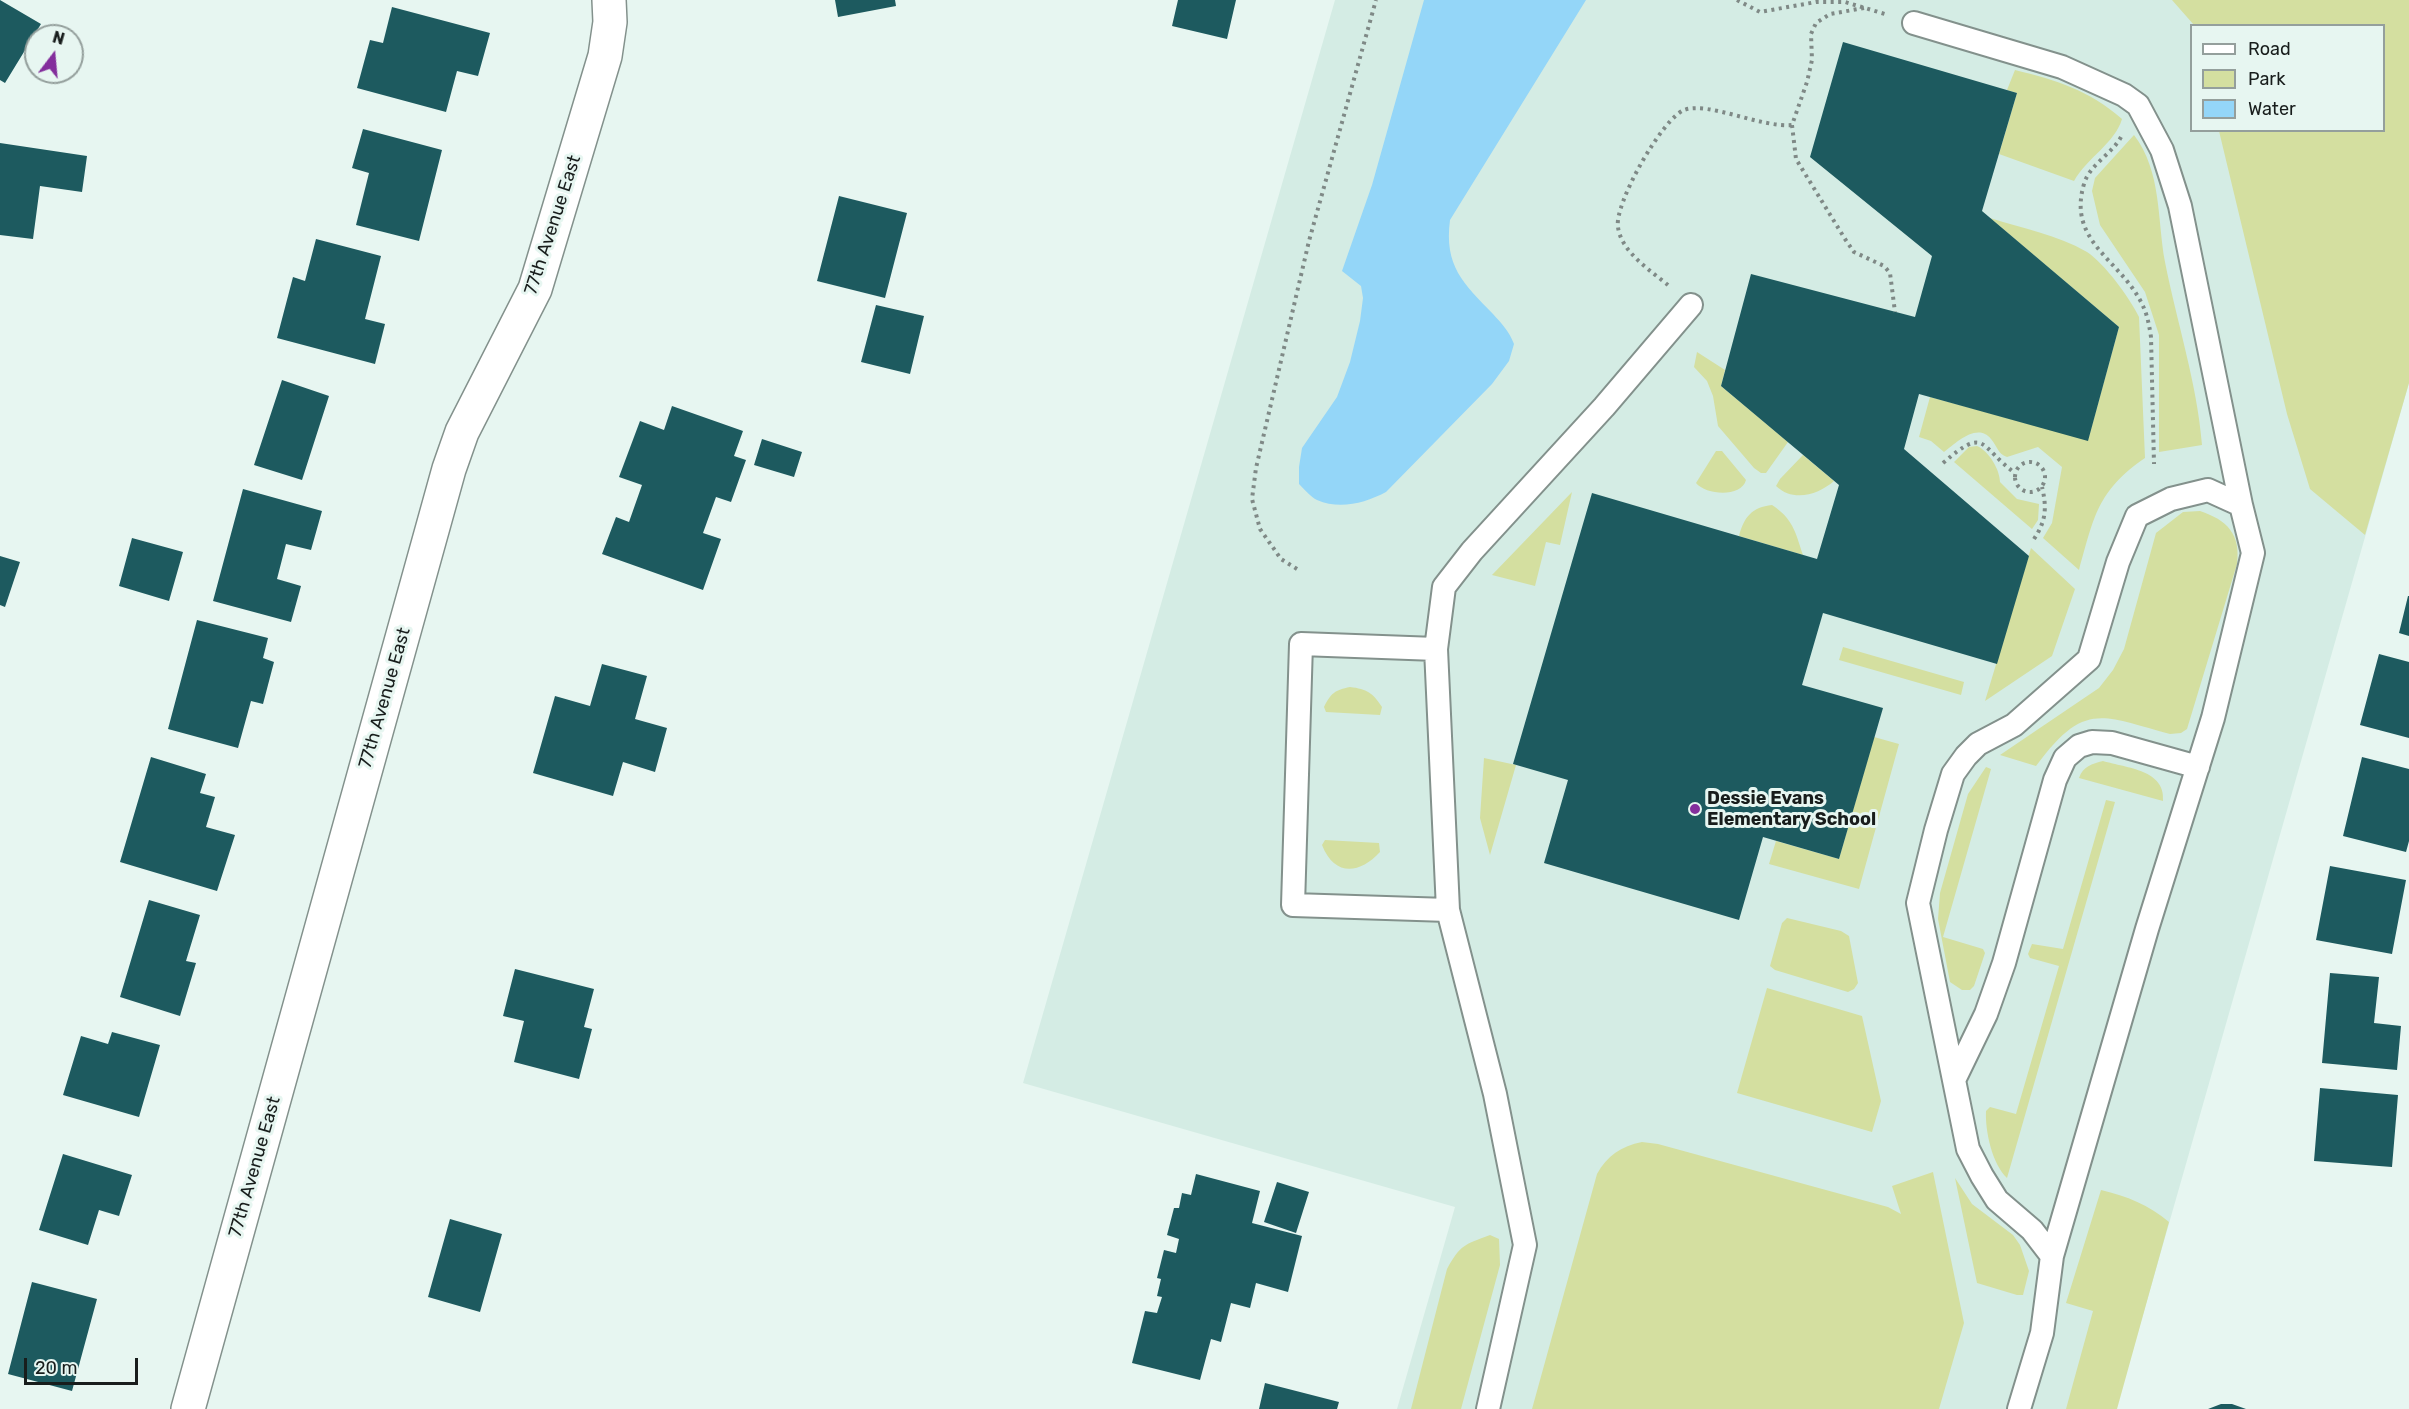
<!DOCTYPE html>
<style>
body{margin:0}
#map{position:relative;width:2409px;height:1409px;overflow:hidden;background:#e7f6f1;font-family:Rubik,sans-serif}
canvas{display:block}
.legend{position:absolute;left:2190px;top:24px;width:195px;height:108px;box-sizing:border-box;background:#e7f6f1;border:2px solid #949f9c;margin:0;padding:8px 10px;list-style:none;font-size:18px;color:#181d1c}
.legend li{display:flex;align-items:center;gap:12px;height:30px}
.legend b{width:30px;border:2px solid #949f9c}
.north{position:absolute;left:24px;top:24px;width:60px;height:60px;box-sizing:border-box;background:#e7f6f1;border:2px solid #949f9c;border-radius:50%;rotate:16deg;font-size:16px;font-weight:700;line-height:24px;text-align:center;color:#181d1c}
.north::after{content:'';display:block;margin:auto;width:21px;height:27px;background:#832e9c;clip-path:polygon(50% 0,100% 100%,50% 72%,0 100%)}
.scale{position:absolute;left:24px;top:1358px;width:114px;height:27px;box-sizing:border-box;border:3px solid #181d1c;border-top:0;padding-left:8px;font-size:18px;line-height:21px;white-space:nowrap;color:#181d1c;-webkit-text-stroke:4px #e7f6f1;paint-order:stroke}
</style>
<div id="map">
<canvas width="2409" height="1409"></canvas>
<ul class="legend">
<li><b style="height:8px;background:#fff"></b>Road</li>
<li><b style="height:16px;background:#d4dfa0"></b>Park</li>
<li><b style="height:16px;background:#94d6f8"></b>Water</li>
</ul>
<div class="north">N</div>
<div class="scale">20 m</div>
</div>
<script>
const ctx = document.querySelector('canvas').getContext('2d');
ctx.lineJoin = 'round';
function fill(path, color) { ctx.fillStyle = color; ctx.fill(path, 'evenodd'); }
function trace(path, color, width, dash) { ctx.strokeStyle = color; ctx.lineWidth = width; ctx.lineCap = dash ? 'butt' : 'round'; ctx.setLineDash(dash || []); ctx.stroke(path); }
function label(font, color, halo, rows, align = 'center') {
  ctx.font = font + ' Rubik,sans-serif'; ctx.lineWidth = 6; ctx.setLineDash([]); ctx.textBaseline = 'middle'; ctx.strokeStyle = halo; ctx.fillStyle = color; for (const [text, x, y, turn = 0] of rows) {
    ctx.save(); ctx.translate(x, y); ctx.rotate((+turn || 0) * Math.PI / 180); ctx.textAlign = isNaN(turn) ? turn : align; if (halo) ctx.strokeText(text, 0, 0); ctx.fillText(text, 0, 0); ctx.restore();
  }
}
const built = new Path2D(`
 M1335 0H2409V383L2116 1409H1397L1455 1207 1023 1083ZM2192 26H2384V130H2192Z`);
const green = new Path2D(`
 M2172 0H2409V383L2365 535 2310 489 2287 414 2219 131 2384 130V26L2194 25Z
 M2015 70C2056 80 2089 90 2122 119 2115 143 2087 158 2074 181L1999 154 2017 93 2007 90Z
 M2134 135C2162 172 2157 219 2165 262 2177 323 2197 383 2202 445L2159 452V335L2145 292 2100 225 2092 191 2095 178Z
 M1990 218C2022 228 2058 235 2087 252 2104 263 2130 298 2139 317L2145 458C2097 491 2094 517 2079 570L2043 538 2052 523 2062 467 2038 447 2007 457C1997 453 1998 447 1991 439 1977 422 1956 443 1944 452L1931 441 1919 437 1930 397 2088 440 2119 327Z
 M1697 352 1725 370 1721 386 1788 442 1766 473H1761L1754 468 1718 426 1713 396 1707 381 1694 367Z
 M1977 446C1989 451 2000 470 2000 482L2017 499 2039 504 2038 520 2032 529 1954 462 1969 447Z
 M1716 451H1722L1746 480C1741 498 1706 495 1696 483Z
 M1803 455 1834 481C1819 494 1794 503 1776 486L1780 479Z
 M1572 492 1560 545 1546 542 1535 586 1492 575Z
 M1772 505C1793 519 1795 531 1803 555L1739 536C1744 517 1752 507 1772 505Z
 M2200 511C2227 520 2241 534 2237 564L2187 729 2181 733 2170 734C2101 715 2084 701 2036 766L2000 755 2099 688 2113 670 2124 649 2156 533 2183 512Z
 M2031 548 2075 589 2052 656 1985 701Z
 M1843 647 1964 682 1961 695 1839 660Z
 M1350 687C1367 689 1373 693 1382 707L1380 715 1326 712 1324 707C1331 693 1335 690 1350 687Z
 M1874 737 1899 744 1859 889 1769 864 1776 841 1839 859Z
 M1484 758 1516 765 1490 855 1480 818Z
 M2103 761C2127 768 2166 770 2163 801L2079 778C2083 766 2092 764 2103 761Z
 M1986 767 1991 769 1943 937 1983 949 1985 953 1974 986 1970 990H1962L1950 982 1938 919 1940 893 1968 794Z
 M2106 800 2115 802 2007 1178C1992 1164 1985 1131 1986 1111L1990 1107 2016 1114 2059 966 2030 958 2028 954 2032 944 2063 949Z
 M1325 840 1379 843 1380 852C1359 875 1334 876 1322 845Z
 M1787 918 1841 931 1849 936 1858 983 1854 989 1848 992 1775 970 1770 966 1782 923Z
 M1767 988 1862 1016 1881 1101 1872 1132 1737 1093Z
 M1642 1142 1658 1144 1888 1207 1901 1214 1892 1186 1933 1172 1964 1323 1939 1409H1532L1597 1174C1607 1156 1621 1146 1642 1142Z
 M1955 1178 1972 1204 2013 1235 2020 1245 2029 1271 2023 1295H2017L1977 1283Z
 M2101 1190C2127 1196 2149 1205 2169 1222L2117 1409H2066L2093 1311 2066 1303Z
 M1490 1235 1499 1239 1500 1265 1461 1409H1411L1447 1269C1461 1244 1464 1245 1490 1235Z`);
const water = new Path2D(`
 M1424 0H1586L1450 220C1444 266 1463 283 1493 314 1502 324 1509 331 1514 344L1509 361 1492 384 1386 492C1365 503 1340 510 1317 500 1311 497 1304 489 1299 484V467L1302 448 1337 397 1350 362 1360 321 1363 298 1361 286 1342 271 1372 185Z`);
const building = new Path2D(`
 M0 0 41 24 5 83 0 80Z
 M835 0H895L896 6 838 17Z
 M1178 0H1236L1227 39 1172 26Z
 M392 7 490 33 478 76 457 71 446 112 357 88 370 40 383 43Z
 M1843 42 2017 93 1982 211 2119 327 2088 441 1919 394 1904 449 2029 556 1997 664 1823 613 1802 685 1883 708 1839 859 1763 837 1739 920 1544 863 1568 780 1513 764 1592 493 1817 559 1839 485 1721 386 1751 274 1915 317 1932 256 1810 157Z
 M363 129 442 150 419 241 356 225 369 173 352 168Z
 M0 143 87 156 82 192 40 186 33 239 0 235Z
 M839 196 907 213 885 298 817 281Z
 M316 239 381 256 365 319 385 324 375 364 277 338 293 277 305 281Z
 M876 305 924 316 910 374 861 362Z
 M282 380 329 396 302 480 254 465Z
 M672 406 743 431 734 456 746 460 731 502 716 497 703 533 721 539 703 590 602 554 616 517 629 522 642 485 619 477 640 421 664 430Z
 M762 439 802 452 794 477 754 465Z
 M243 489 322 511 311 550 286 544 277 579 301 586 291 622 213 601Z
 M132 538 183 552 169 601 119 586Z
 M0 556 20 562 5 607 0 605Z
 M2408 596H2409V636L2399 633Z
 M197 620 268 638 263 658 274 662 263 704 251 701 238 748 168 729Z
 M2379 654 2409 662V738L2360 725Z
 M602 664 647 676 635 719 667 728 655 772 623 762 613 796 533 773 555 696 590 706Z
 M151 757 206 774 200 793 215 797 206 827 235 835 217 891 120 862Z
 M2362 757 2409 769V841L2406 852 2343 836Z
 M2330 866 2406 880 2392 954 2316 940Z
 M149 900 200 915 186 961 196 963 180 1016 120 997Z
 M515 969 594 989 584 1027 592 1029 579 1079 514 1062 524 1021 503 1016Z
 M2330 973 2379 977 2374 1023 2401 1026 2397 1070 2322 1063Z
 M112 1032 160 1045 139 1117 63 1095 81 1036 108 1044Z
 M2320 1088 2398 1095 2392 1167 2314 1161Z
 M63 1154 132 1175 119 1216 99 1210 88 1245 39 1230Z
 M1196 1174 1260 1191 1252 1223 1302 1236 1288 1292 1256 1283 1250 1308 1231 1303 1221 1342 1211 1339 1200 1380 1132 1363 1145 1311 1157 1313 1162 1297 1157 1296 1161 1279 1157 1278 1164 1250 1176 1253 1179 1239 1167 1235 1174 1208H1179L1182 1193 1191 1195Z
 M1277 1182 1309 1192 1296 1233 1264 1222Z
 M450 1219 502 1234 480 1312 428 1297Z
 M32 1282 97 1299 72 1391 8 1374Z
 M1265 1383 1339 1402 1337 1409H1259Z
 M2221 1404H2232L2246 1409H2208Z`);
const path = new Path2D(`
 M1737 0 1760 12 1816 2H1845L1885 14
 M1864 8 1830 14 1816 23 1811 34 1812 60 1807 82 1792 125 1796 159 1845 239 1854 252 1884 266 1890 273 1895 312
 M2121 137C2112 154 2089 165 2084 184 2067 241 2119 259 2141 302 2147 313 2149 324 2151 337L2154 464
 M1668 285C1651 271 1621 252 1618 227 1614 204 1662 119 1684 110 1708 101 1761 128 1792 125
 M2015 477a15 15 0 1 1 30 0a15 15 0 1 1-30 0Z
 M1943 463C1987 425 1979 447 2015 473
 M2034 539C2046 521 2047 508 2042 487
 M1297 569 1281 559 1260 529 1252 499 1256 468 1309 241 1376 0`);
const lane = new Path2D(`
 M1914 23 2062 67 2124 95 2138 105 2162 150 2180 206 2241 505
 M1436 649 1301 644 1293 905 1448 910
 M1955 1078 1986 1014 2004 963 2055 780 2065 758 2079 746 2092 742 2112 743 2198 767
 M1488 1409 1525 1245 1495 1094 1448 910 1436 649 1444 587 1472 551 1604 407 1691 305
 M2019 1409 2042 1333 2052 1256 2147 929 2213 718 2253 553 2241 505 2208 490 2171 499 2137 516 2118 562 2089 659 2014 725 1978 744 1966 756 1953 774 1936 830 1918 903 1968 1149 1982 1176 1997 1200 2032 1230 2052 1256`);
const street = new Path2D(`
 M188 1409 449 469 462 432 535 289 605 56 610 22 609 0`);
const markers = [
 [1695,809,6,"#832e9c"]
];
const streetNames = [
 ["77th Avenue East",553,225,-72],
 ["77th Avenue East",385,698,-74],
 ["77th Avenue East",255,1167,-74]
];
const poiNames = [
 ["Dessie Evans",1707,799],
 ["Elementary School",1707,820]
];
fill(built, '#d4ece4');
fill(green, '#d4dfa0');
fill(water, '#94d6f8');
fill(building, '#1d5a5f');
trace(lane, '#83918c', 26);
trace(street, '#83918c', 36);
trace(path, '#7f8986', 4, [3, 4.5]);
trace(lane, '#fff', 22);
trace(street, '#fff', 33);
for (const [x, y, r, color] of markers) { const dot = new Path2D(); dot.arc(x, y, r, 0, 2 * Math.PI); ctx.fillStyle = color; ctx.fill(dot); trace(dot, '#e7f6f1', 2); }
label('18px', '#181d1c', '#e7f6f1', streetNames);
label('bold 18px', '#181d1c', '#e7f6f1', poiNames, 'left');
</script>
